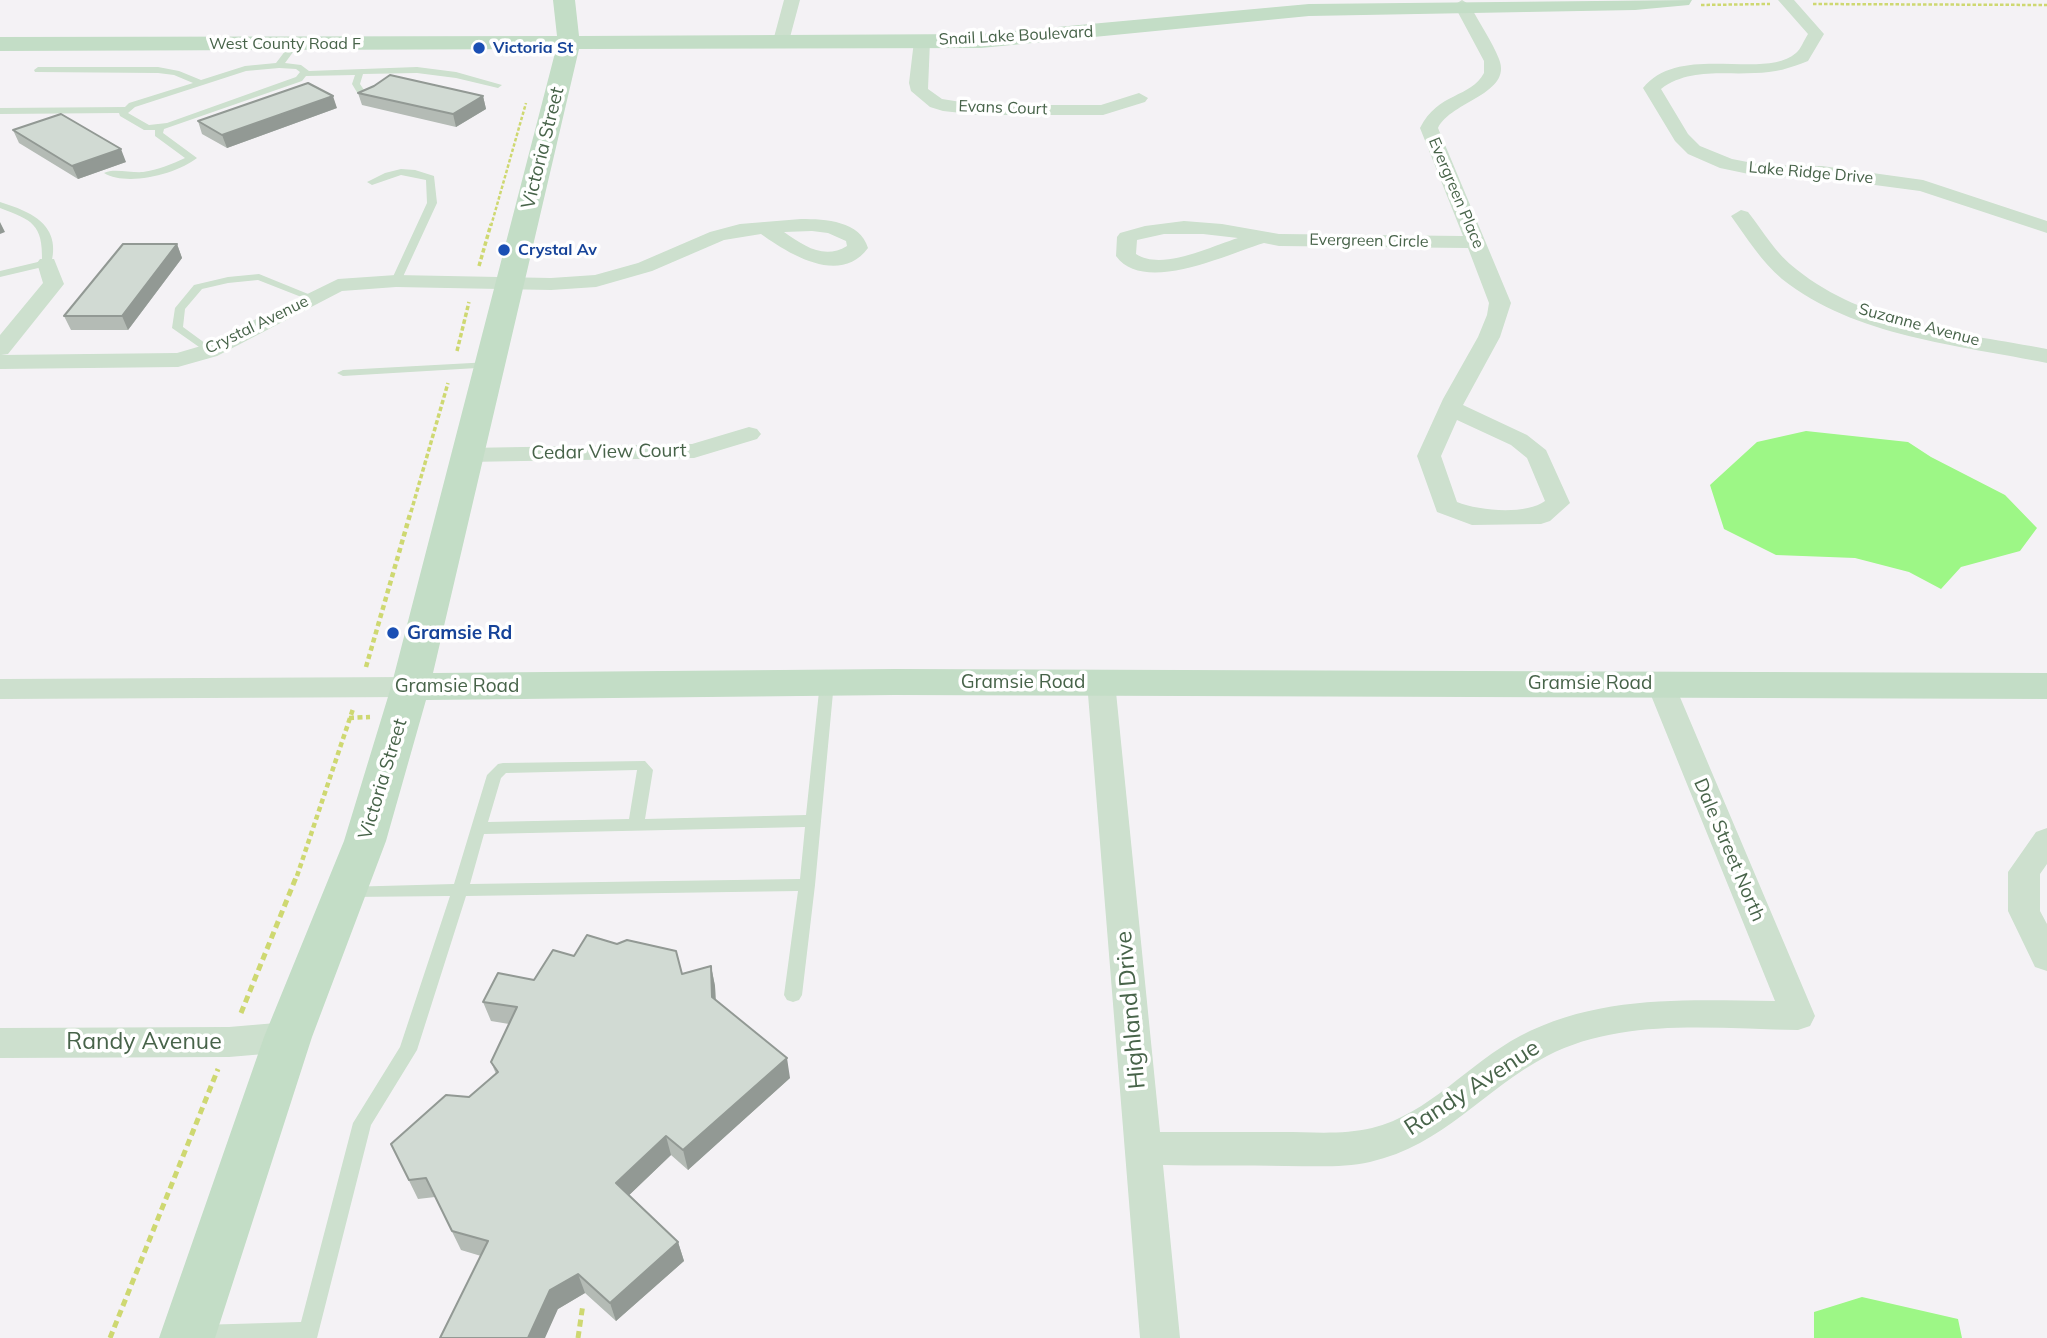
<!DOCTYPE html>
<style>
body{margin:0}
canvas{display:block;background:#f4f2f5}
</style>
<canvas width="2047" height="1338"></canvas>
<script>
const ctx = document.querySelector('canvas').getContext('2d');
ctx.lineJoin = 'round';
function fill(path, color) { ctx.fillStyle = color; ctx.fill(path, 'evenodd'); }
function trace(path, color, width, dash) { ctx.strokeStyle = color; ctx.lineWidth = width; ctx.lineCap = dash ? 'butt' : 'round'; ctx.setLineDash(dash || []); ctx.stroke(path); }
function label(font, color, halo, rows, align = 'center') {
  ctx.font = font + ' Mulish,sans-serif'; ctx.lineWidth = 7; ctx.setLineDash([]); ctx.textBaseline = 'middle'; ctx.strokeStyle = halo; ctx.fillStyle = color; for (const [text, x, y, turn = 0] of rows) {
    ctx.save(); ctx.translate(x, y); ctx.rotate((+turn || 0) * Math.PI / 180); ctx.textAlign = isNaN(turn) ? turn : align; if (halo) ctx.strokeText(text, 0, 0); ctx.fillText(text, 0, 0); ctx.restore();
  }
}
const water = new Path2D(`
 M1806 431 1908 442 1931 457 2005 495 2037 528 2020 551 1961 567 1941 589 1909 572 1855 558 1776 555 1724 529 1710 485 1757 442Z
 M1862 1297 1958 1319 1962 1338H1814V1312Z`);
const pathFar3 = new Path2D(`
 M1813 4 2047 5
 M1701 5 1770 4
 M491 226 526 103`);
const pathFar2 = new Path2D(`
 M479 266 491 224
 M457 351 469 302
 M411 512 448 383`);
const pathFar1 = new Path2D(`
 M366 667 411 511
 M349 718 370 717
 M297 876 353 709`);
const path = new Path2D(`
 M241 1013 297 875
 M110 1338 218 1069
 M578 1338 583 1304`);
const lane = new Path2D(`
 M292 42 299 44 285 63 301 65 309 71 417 67 456 72 502 85 498 88 456 78 417 73 363 74 360 84 364 90 379 92 380 94 376 97 358 94 352 84 355 75 306 76 302 81 164 129 163 133 197 158C177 174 127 187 104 173 113 168 131 173 143 172 158 170 172 164 185 158L155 136V130H144L120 116 119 113 0 114V108L125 107 129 103 193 83 174 75 158 73 35 72 34 70 38 67H158L179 71 201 80 245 66 276 63ZM279 68 296 69 300 72 296 77 167 123 149 125 128 113 135 107 246 71Z
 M401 169 415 170 434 176 437 203 401 281 396 284 391 281 427 203 426 180 401 175 372 185 367 182 385 173Z
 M0 202C32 212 62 225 51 265L0 277V271L42 261C43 224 32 220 0 208Z
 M259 274 318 298 317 300H309L258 280 228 283 202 289 185 309 183 327 213 349V353L209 354 172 328 175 308 194 285 228 277Z
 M490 362 494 363V367L343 376 337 373 343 370Z
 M827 677 834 682 815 885 802 995 799 1000 793 1002 787 1000 784 995 798 891 466 896 417 1050 371 1125 317 1338H190L192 1328 199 1325 301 1322 353 1123 400 1047 450 896 350 897 344 895 342 891 344 887 454 884 487 775 498 764 503 763 645 761 653 770 645 819 806 815 820 682ZM637 770 629 819 488 822 501 778 506 773ZM805 827 800 879 470 884 484 834Z`);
const street = new Path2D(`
 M784 0H800L789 41 781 46 773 41Z
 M1462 0 1470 5C1479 23 1492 41 1499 59 1513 94 1451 101 1438 128L1511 303 1500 337 1463 405 1527 435 1546 450 1570 503 1550 521 1541 524 1472 525 1437 512 1417 456 1443 399 1478 337 1487 315 1489 303 1468 248 1279 246 1264 243C1227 254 1144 295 1116 256L1117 237 1120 233 1145 226 1184 221 1222 224 1279 234 1463 236 1420 128C1438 92 1471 98 1484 73V61L1454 5ZM1164 234H1203L1238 238C1209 247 1162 271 1136 254L1137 240ZM1457 420 1511 445 1527 458 1545 501C1526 515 1479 511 1457 502L1441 456Z
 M1778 0H1794L1824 34 1808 61C1791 68 1774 73 1755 73 1723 75 1689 68 1661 89L1688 134 1700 146 1732 159 1763 165 1822 166 1923 180 2047 221V233L1920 191 1822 178 1763 177 1720 168 1688 154 1675 141 1643 88C1680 42 1764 81 1796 53 1801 49 1804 40 1808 34Z
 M922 36 930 41 928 89 942 99 980 105H1101L1139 93 1148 98 1145 102 1103 115H980L943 111 930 107 911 91 909 83 914 41Z
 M1741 210 1748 212C1763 231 1776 254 1796 269 1865 325 1963 333 2047 349V363C1959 345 1855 337 1782 279 1762 262 1746 237 1731 216Z
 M801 219C826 219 860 221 868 248 840 286 789 254 761 234L724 240 652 271 596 287 551 290 396 287 342 291 217 356 178 367 0 369V335L43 283 37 263 40 259H54L64 284 8 354 1 355 177 353 201 346 338 279 396 275 551 278 595 275 638 263 710 232 740 224ZM812 231 828 233 846 241 847 246C824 260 804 246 784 232Z
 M749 427 757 429 761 434 757 439 694 458 467 462 459 460 455 455 459 450 467 448 692 444Z
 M1101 672 1111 675 1115 682 1160 1132C1200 1132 1241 1132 1282 1132 1312 1132 1343 1135 1372 1128 1429 1114 1469 1063 1520 1036 1599 994 1689 1000 1775 1001L1646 683 1650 676 1660 673 1670 676 1674 683 1815 1016 1810 1026 1798 1030C1716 1029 1622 1017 1547 1056 1484 1089 1444 1145 1370 1162 1343 1168 1313 1166 1285 1166 1245 1165 1204 1166 1163 1165L1180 1338H1140L1087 682 1091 675Z
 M410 677 420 680 424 687 420 694 410 697 0 699V679Z
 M2047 828V864L2040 874V911L2047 924V971L2035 967 2008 911V872L2036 832Z
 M288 1022 300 1027 305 1037 300 1047 288 1052 229 1057 0 1058V1028L229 1027Z`);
const secondary = new Path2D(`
 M553 0H575L579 36 981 34 1309 4 1692 0 1689 5 1635 10 1309 16 981 48 579 49 433 673 895 669 2047 673V699L895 695 426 700 386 841 312 1037 215 1338H159L264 1037 344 841 391 687 556 49 0 51V37L557 36Z`);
const wall = new Path2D(`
 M358 93 483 96 486 109 456 127 362 105Z
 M337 108 227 148 202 134 198 121Z
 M13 130 126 162 78 179 19 143Z
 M177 244 182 258 128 330H71L64 316Z
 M574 956 682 974 711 966 715 986 716 1000 790 1078 688 1170 671 1155 629 1195 678 1242 684 1261 616 1321 585 1293 558 1309 481 1256 461 1250 435 1197 418 1199 391 1144 469 1097 496 1074 491 1062 509 1024 491 1021 483 1002 534 980Z`);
const shadedWall = new Path2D(`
 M333 96 337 108 227 148 222 135Z
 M483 96 486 109 456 127 453 114Z
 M121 149 126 162 78 179 72 166Z
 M0 222 5 232 0 234Z
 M177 244 182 258 128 330 122 316Z
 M711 966 715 986 716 1017 712 997Z
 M787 1058 790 1078 688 1170 683 1150Z
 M666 1136 671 1155 622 1202 616 1183Z
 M678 1242 684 1261 616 1321 610 1303Z
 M578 1274 585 1293 558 1309 545 1338H528L550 1290Z`);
const building = new Path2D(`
 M390 75 483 96 453 114 358 93 374 86Z
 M308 83 333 96 222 135 198 121Z
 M61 114 121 149 72 166 13 130Z
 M123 244H177L122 316H64Z
 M587 935 617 944 627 940 676 951 682 974 711 966 712 997 787 1058 683 1150 666 1136 616 1183 678 1242 610 1303 578 1274 550 1290 528 1338H440L488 1241 452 1231 426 1178 409 1180 391 1144 446 1095 469 1097 498 1072 491 1062 517 1007 483 1002 498 973 534 980 553 950 574 956Z`);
const markers = [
 [479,48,7,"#1a4fb4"],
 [504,250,7,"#1a4fb4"],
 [393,633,7,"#1a4fb4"]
];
const farStreetnames = [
 ["Snail Lake Boulevard",1016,36,-3],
 ["West County Road F",285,44],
 ["Evans Court",1003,108,2],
 ["Lake Ridge Drive",1811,173,5],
 ["Evergreen Place",1456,193,67],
 ["Evergreen Circle",1369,241,1],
 ["Crystal Avenue",257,325,-26],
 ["Suzanne Avenue",1919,325,15]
];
const farTransitnames = [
 ["Victoria St",493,48],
 ["Crystal Av",518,250]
];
const streetNames = [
 ["Victoria Street",543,148,-76],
 ["Cedar View Court",609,452,-1],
 ["Gramsie Road",1023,682],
 ["Gramsie Road",1590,683],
 ["Gramsie Road",457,686],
 ["Victoria Street",383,779,-73],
 ["Dale Street North",1729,850,67]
];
const transitNames = [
 ["Gramsie Rd",407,633]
];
const nearStreetnames = [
 ["Highland Drive",1131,1010,-95],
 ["Randy Avenue",144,1042],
 ["Randy Avenue",1472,1088,-33]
];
fill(water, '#9df786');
trace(pathFar3, '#ced871', 2.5, [3.5, 2]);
trace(pathFar2, '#ced871', 3.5, [4.5, 2.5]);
trace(pathFar1, '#ced871', 4.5, [5, 3.5]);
trace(path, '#ced871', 5, [7, 4.5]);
fill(lane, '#cde0ce');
fill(street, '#cde0ce');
fill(secondary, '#c3ddc6');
fill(wall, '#b4bbb5');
fill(shadedWall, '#929994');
fill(building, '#d1dad3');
trace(building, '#929994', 2);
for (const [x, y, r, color] of markers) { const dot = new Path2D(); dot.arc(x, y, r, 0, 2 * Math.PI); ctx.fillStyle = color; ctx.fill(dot); trace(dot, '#fff', 2.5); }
label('16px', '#476349', '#fff', farStreetnames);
label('bold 16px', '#164399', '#fff', farTransitnames, 'left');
label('19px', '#476349', '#fff', streetNames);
label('bold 19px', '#164399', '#fff', transitNames, 'left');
label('23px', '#476349', '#fff', nearStreetnames);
</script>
